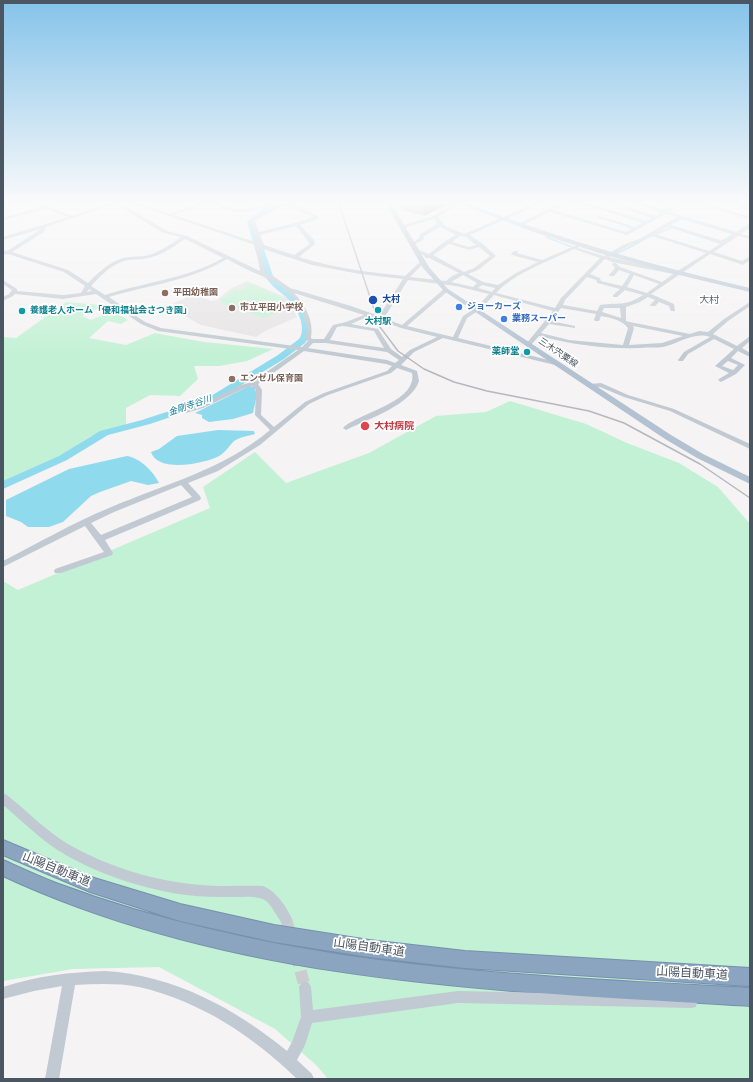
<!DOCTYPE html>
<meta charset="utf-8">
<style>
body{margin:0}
#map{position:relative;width:753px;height:1082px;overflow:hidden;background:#f5f3f3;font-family:Poppins,sans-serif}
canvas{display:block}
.frame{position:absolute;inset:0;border:4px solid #4a5661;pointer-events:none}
</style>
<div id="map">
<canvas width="753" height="1082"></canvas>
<div class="frame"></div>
</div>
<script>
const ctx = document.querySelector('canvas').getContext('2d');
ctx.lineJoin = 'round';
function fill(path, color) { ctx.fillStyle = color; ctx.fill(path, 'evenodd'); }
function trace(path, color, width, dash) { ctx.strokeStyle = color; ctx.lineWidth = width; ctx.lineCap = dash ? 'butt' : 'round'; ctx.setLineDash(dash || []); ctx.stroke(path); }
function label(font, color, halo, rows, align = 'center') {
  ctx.font = font + ' Poppins,"Noto Sans JP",sans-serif'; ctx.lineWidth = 3.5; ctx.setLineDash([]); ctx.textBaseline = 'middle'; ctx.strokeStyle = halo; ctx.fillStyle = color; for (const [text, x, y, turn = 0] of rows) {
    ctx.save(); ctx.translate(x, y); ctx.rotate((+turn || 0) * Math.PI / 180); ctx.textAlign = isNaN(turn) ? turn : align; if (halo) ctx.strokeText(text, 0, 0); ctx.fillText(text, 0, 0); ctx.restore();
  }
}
const education = new Path2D(`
 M247 281 290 299 297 317 265 331 256 337 201 325 167 306 195 294 211 301 217 300 230 289Z`);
const green = new Path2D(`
 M250 283 283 298 287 309 264 318 223 304 221 300 235 289 239 291 246 287 244 285Z
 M66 302 104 305 82 316 91 320 113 311 128 320 121 324 108 321 89 338 126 345 155 333 204 342 273 349 247 361 219 366H194L198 379 180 396 150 395 126 408V425L91 436 60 457 3 482V337L16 338Z
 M510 401 586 424 627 443 679 463 718 487 750 524V1079H328L316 1065 275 1029 159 967 73 969 3 981V581L18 590 210 508 203 487 255 452 286 483 369 453 436 416 486 412Z`);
const water = new Path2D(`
 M249 386 254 387 257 394 253 413 233 419 209 422 202 418V415L195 413Z
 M218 430 254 431 255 434C248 436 240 437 234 441 229 446 225 453 219 456 204 464 157 473 151 452L159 449 177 436Z
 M127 456C140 458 153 471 159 483L148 485 131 481 100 492 91 496 63 522 49 527H28L21 522 6 516V500L69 469Z`);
const stream = new Path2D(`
 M738 232 750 224
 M546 237 575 248
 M649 237 671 228
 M721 242 734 234
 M616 254 640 242`);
const river = new Path2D(`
 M271 204H280L265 212 255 222 273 276 296 296 305 310 310 325V336L305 343 284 359 212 403 150 424 108 435 67 460 3 489V481L59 456 100 431 142 420 206 399 278 355 299 339C303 334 302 327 301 321 292 294 280 297 266 278 260 271 251 233 247 222L261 210Z
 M742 204H750V208L743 205Z`);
const minorTunnel = new Path2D(`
 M286 919 305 987`);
const minor = new Path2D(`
 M37 204H42L72 216 107 204H115L46 227 44 232 12 252 68 270 88 283C97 274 108 263 120 259 128 256 137 257 145 256 158 253 170 245 181 237L163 233 116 204H122L167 231 187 236 260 271 255 245 134 204H142L169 214 198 204H206L174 215 258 243 251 220 259 214 280 204H292L318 216 317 219 300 225 314 240 315 244 299 257C333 268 369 272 405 276L422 260 424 261V263L410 277 446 281 452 276 459 273 429 258H425V256L414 250 416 249 429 254 445 241 456 235 440 227 424 236 423 240 413 245 411 244 419 238 420 234 437 224 434 219 403 228 401 227V226L433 216 452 204H458L438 217 445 226 464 234 533 204H540L470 235 483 244 496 256 478 270 468 274 483 282 498 285 516 273 538 262 512 255 511 254 514 251H518L517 253 542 260 579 244 581 245 578 248 604 256 625 244 639 239 677 217 666 214 627 235 550 212 521 226 517 225 557 204H564L554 210 626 232 632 229 596 217 600 216 635 227 642 223 583 204H591L646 221 651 218 611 204H619L655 216 661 212 637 204H645L665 210 675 204H681L669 212 737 232 750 225V228L741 234 750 236V239L738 236 714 252 742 261 750 256V260L743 265 710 254 651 294 674 304 675 311H671L669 306 659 302 655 306H651L650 305 655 300 648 297 640 302 626 307V321L630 322 690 334 699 331 708 332 724 319 750 302V306L728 321 713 334 737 346 750 336V341L742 348 750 353V357L738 351 731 358 745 365 736 374 721 382 718 380 719 379 729 373 715 366 734 349 714 339 688 354 683 361H679L678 360 684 352 710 337C694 331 678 344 663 347 656 348 648 347 641 348 605 349 574 345 539 336L530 346 528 347 525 345 526 344 553 311 494 295 481 309 467 318 458 338 557 362V364L555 365 443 338 414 352 401 365 417 371 419 381C412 404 369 419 348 429L346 430 343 428C358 413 418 402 412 373L397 368 391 373 328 395 309 404 260 445 218 471 188 483 200 496 201 498 200 500 105 540 113 553 112 555 61 573H55L54 571 55 569 104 552 85 526 3 567V561C38 543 73 523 109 508 165 484 223 470 270 430L255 415 256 390 252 386 245 388 203 408 186 413 183 411 184 410 199 406 241 385 252 382 298 350 158 331 141 324 96 294 63 299 15 294 13 296 3 301V297L9 294 12 290 3 284V280L17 289V291L63 295 81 293 85 286 64 272 8 254 3 255V250L7 251 41 229 3 240V237L68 217 46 209 3 220V218L41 207 37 206ZM286 205 313 217 295 223 259 232 255 221 263 216ZM682 219 734 235 723 241 671 225ZM296 226 310 244 294 255 264 245 260 235ZM668 227 720 244 709 251 655 234ZM460 236 466 237 476 245 469 247 452 242ZM652 236 706 253 676 272 609 257 629 246 643 241ZM185 239 223 258C187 279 145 282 105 295L91 286C100 276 111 265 124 261 130 259 137 260 143 259 159 257 172 248 185 239ZM449 244 469 250 479 247 490 256 474 268 464 272 433 255ZM260 248 312 265 360 274 403 279 379 316 351 306 290 288 273 276 265 274ZM574 249 600 258 561 298 555 308 496 293C516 272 548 262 574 249ZM227 259C238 265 249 271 260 275 268 279 276 281 283 287V289C295 293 306 318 307 329 307 333 306 336 305 339L308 341 302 347 161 328 145 322 109 297C149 285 190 281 227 259ZM605 259 612 262 673 274 662 282 620 267 615 262 612 264 615 268 609 275 610 276H614L619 270 630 274 622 286 601 281 600 278 590 274ZM463 275 477 283 473 287 451 282ZM634 275 659 284 647 293 627 287ZM587 277 596 280 597 283 620 289 613 295V297H617L625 290 643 295C625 307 619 302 600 305L597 311 563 305 565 300ZM408 280 456 286 489 294 477 307 463 316 453 337 407 326 448 291V289H444L402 325 384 318ZM482 285 495 288 492 292 478 288ZM89 289 92 291 87 292ZM294 293 364 315 346 322 333 325 324 339H312L311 338C314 321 306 306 294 293ZM561 308 596 314 594 320 595 321H599L601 316C611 318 622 320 628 328L623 345 569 340 541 333 549 324 575 328V326L551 321ZM604 308H620L621 318 602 312ZM369 316 401 328 437 337 410 350 402 357 391 349 378 329 351 324ZM343 326 374 331 384 348 330 340 337 327ZM633 326 683 336 662 343 629 345 634 328ZM313 343H326L387 352 399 360 395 363 387 360 308 348ZM304 351 386 364 392 366 387 371 324 393 305 402 274 427 261 415 262 390 258 384ZM728 361 738 365 733 370 722 366ZM181 485 192 497 101 535 91 523 114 512Z
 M215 204C224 204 231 210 240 210 250 210 259 204 269 204 251 214 233 215 215 204Z
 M698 204H707L750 217V219Z
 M731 204H740L750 208V210Z
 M601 383 628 395 674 409 750 444V449L670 411 624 397 600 387 590 388 587 386 590 384Z
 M3 793 7 795C27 811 46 831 68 844 108 867 157 882 202 885 222 887 243 885 263 886 277 892 286 906 292 919L290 923 286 925C275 920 273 900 259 898 251 896 242 897 235 897 218 897 202 897 186 895 146 890 94 873 59 851 39 838 21 820 3 805Z
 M105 971C173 975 235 1008 287 1051L292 1042 301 1017 299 987 301 983 305 981 309 983 311 987 313 1010 458 991 691 996 696 997 697 1002 696 1007 691 1008 458 1003 312 1023 305 1045 297 1060 312 1074 314 1079H297C253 1036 200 1001 139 987 118 983 96 984 75 985L59 1079H45L62 986 34 991 3 999V987C37 976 70 972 105 971Z`);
const major = new Path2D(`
 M386 204H392L429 267 448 289 671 435 703 454 750 477V484L697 458 665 439 444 291 423 268Z
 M460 204H469C561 239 654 266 750 288V292L675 274 602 254 531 231Z`);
const highway = new Path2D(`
 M3 840 91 877 180 904 274 925 369 940 465 951 750 968V986L465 968 369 957 274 942 180 921 90 892 3 855Z
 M3 860C21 868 38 876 56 883 107 902 160 918 214 930 389 972 571 978 750 988V1006C499 991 235 984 3 876Z`);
const rail = new Path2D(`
 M339 204 380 327 398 351 424 369 454 382 487 391 589 411 624 423 700 464 750 498`);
const wall = new Path2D(`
 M398 204H448L424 216 402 210V208L399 206V205Z`);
const shadedWall = new Path2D(`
 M428 204H448L424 216V206Z`);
const building = new Path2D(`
 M419 204H428L424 206Z`);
const markers = [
 [165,293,4,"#8d6e63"],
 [373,300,5,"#1a4fb4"],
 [459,307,4,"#3f7fe0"],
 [232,308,4,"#8d6e63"],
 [378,310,4,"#0f9aa8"],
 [22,311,4,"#0f9aa8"],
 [504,319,4,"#3f7fe0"],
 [527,352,4,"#0f9aa8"],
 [232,379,4,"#8d6e63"],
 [365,426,5,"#e0444e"]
];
const farEducationnames = [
 ["平田幼稚園",173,293],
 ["市立平田小学校",240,308],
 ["エンゼル保育園",240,379]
];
const farTransitnames = [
 ["大村",382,300]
];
const farShopnames = [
 ["ジョーカーズ",467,307],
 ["業務スーパー",512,319]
];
const farCulturenames = [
 ["養護老人ホーム「優和福祉会さつき園」",30,311],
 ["大村駅",378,322,"center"],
 ["薬師堂",519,352,"right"]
];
const farStreetnames = [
 ["三木宍粟線",558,353,34]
];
const farWaternames = [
 ["金剛寺谷川",190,406,-19]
];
const farQuarternames = [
 ["大村",709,300]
];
const healthNames = [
 ["大村病院",374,426]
];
const nearStreetnames = [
 ["山陽自動車道",56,870,22],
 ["山陽自動車道",369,948,8],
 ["山陽自動車道",692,974,3]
];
fill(education, '#e6e4e5');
fill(green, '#c3f1d5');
fill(water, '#90daee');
trace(stream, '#90daee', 1.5);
fill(river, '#90daee');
trace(minorTunnel, '#caccce', 12, [12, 6]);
trace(highway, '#7690ad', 2);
fill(minor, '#c1cad2');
fill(major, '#b3c2d1');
fill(highway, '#8ba5c1');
trace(rail, '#b5b8bd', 1.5);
fill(wall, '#b0b2b7');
fill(shadedWall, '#909195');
fill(building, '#cdcfd5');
trace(building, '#909195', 1);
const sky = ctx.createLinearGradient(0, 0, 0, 356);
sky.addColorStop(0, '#85c3ea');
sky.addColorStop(0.57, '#fafafa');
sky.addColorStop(1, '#fafafa00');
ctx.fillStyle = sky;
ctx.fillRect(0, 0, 753, 356);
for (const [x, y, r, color] of markers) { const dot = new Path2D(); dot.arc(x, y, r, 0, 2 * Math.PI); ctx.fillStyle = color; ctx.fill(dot); trace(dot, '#fff', 1.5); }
label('bold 9px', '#785e54', '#fff', farEducationnames, 'left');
label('bold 9px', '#164399', '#fff', farTransitnames, 'left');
label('bold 9px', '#366cbe', '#fff', farShopnames, 'left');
label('bold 9px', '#0d838f', '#fff', farCulturenames, 'left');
label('9px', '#4a5661', '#fff', farStreetnames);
label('italic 9px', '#0c7c9b', '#fff', farWaternames);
label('10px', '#5f6368', '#fff', farQuarternames);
label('bold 10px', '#be3a42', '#fff', healthNames, 'left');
label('12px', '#4a5661', '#fff', nearStreetnames);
</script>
